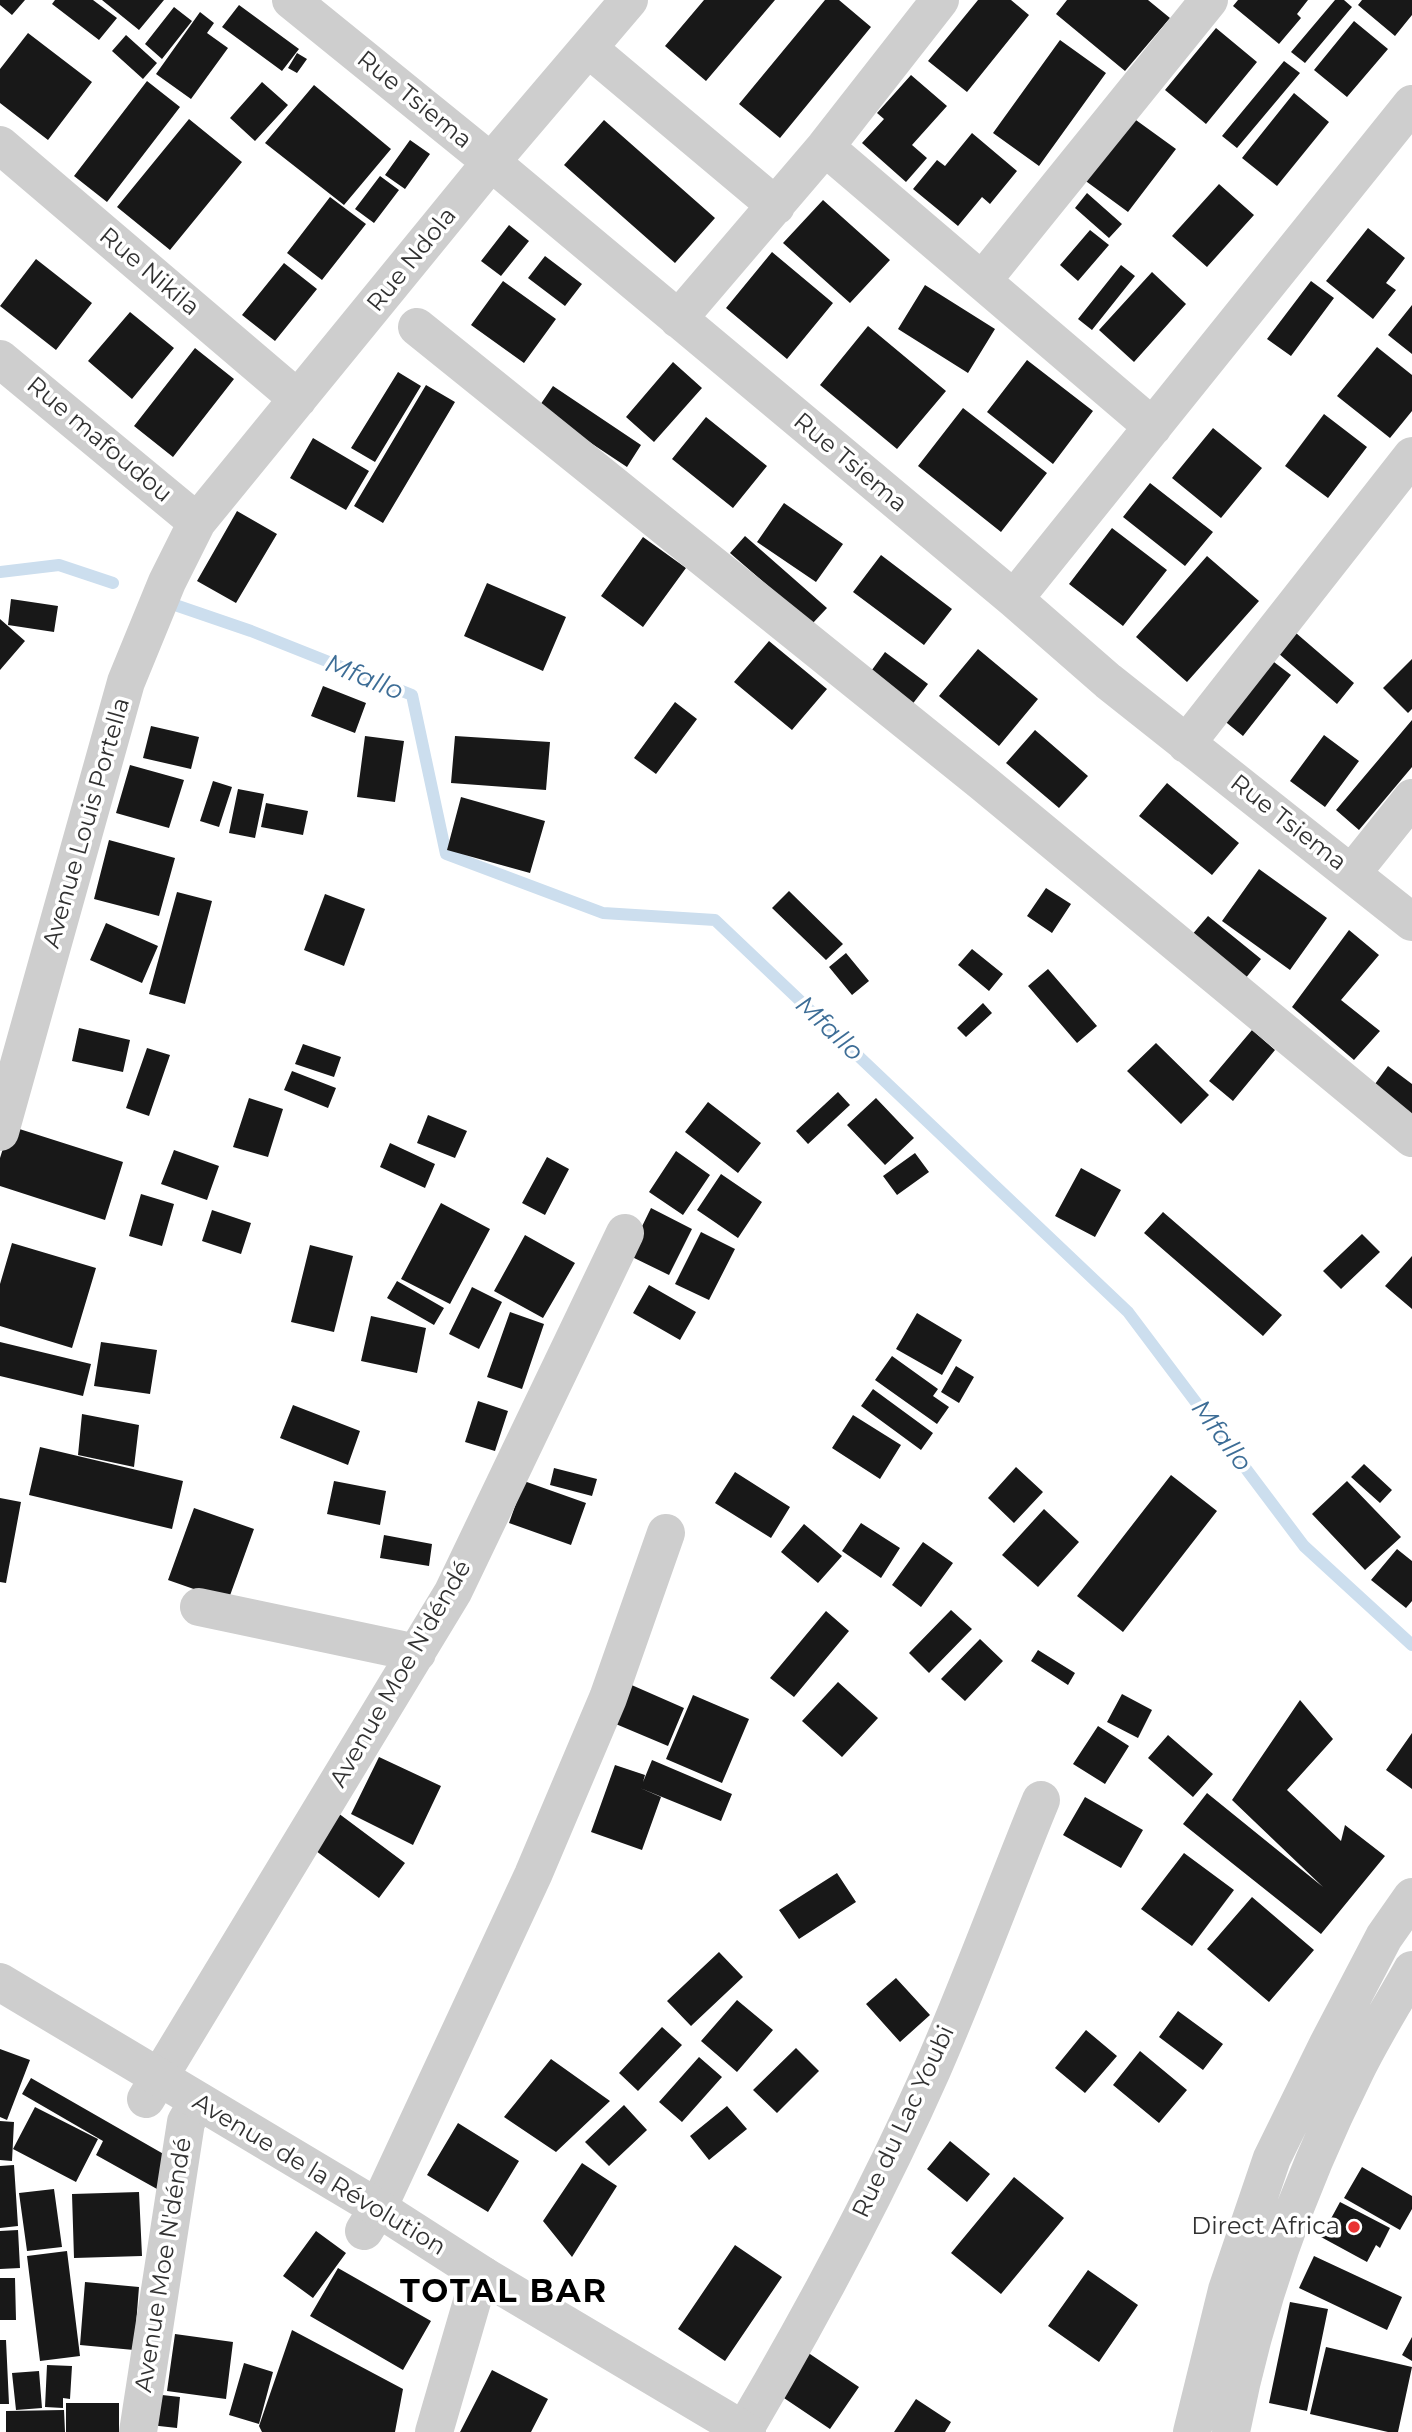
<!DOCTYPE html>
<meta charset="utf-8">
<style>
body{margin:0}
canvas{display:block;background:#fff}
</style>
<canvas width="1412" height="2432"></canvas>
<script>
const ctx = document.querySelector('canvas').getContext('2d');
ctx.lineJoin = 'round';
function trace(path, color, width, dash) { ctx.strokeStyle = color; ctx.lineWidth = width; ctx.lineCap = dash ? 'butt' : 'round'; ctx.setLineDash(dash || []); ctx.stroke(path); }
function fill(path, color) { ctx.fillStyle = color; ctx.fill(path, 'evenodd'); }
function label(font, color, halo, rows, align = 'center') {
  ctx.font = font + ' Montserrat,sans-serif'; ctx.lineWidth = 7; ctx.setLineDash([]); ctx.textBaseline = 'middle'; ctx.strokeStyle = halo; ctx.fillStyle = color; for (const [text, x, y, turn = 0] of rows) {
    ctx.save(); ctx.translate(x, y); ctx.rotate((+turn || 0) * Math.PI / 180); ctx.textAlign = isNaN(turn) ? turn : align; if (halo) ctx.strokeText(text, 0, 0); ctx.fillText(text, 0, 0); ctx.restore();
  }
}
const stream = new Path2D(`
 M0 572 59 565 113 583
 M178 606 251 631 412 695 446 854 603 913 715 920 1128 1312 1304 1546 1412 1645`);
const building = new Path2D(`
 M0 0H25L12 15 0 5Z
 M55 0H93L117 18 99 40 52 4Z
 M102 0H164L139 30Z
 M704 0H775L706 81 665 46Z
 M825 0H839L871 27 780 138 739 104Z
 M978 0H1011L1029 15 967 92 928 61Z
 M1067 0H1148L1170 18 1125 71 1056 14Z
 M1238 0H1308L1297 14 1301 18 1279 44 1233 6Z
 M1335 0H1344L1352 7 1305 63 1291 52Z
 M1362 0H1412V15L1395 36 1358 5Z
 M239 5 299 49 282 71 222 27Z
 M174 7 192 21 162 59 145 44Z
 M200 12 214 23 207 33 228 48 191 99 156 74Z
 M1354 21 1388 49 1347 97 1314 70Z
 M1216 28 1257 62 1206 124 1165 90Z
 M28 33 92 82 48 140 0 103V69Z
 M126 35 157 63 143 79 112 51Z
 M1060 40 1106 73 1039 166 993 133Z
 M297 53 307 59 297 73 288 68Z
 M1284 61 1300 73 1237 148 1222 136Z
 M911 75 947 106 912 145 927 158 906 182 862 143 884 119 877 113Z
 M147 81 180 107 107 202 74 176Z
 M262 82 288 105 255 141 230 118Z
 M314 85 391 149 344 205 265 143Z
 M1294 93 1329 122 1277 186 1242 158Z
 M1129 115 1176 149 1128 212 1083 179Z
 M189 119 242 162 170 250 117 207Z
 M604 120 715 218 675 263 564 165Z
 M972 133 1017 171 990 204 982 197 958 226 913 189 937 160 945 166Z
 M410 140 430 154 405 189 385 175Z
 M380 176 399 190 374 223 355 209Z
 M1219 184 1254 215 1207 267 1172 236Z
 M1087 193 1122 224 1109 238 1075 208Z
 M330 197 366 224 322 280 287 253Z
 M823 200 890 260 850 303 783 243Z
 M509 225 529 241 501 276 481 261Z
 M1368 228 1405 258 1386 283 1396 290 1373 319 1326 281Z
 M1090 230 1109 245 1078 281 1060 265Z
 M772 252 833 303 787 359 726 308Z
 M545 256 582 284 565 306 528 278Z
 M36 259 92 303 56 350 0 306Z
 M284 263 317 289 275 341 242 315Z
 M1121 265 1135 276 1092 330 1078 319Z
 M1152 272 1186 304 1134 362 1099 330Z
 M503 281 556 319 524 363 471 325Z
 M1311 281 1334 298 1291 356 1267 339Z
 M925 285 995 329 968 373 898 329Z
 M1412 305V354L1388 335Z
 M130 312 174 348 132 399 88 361Z
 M868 326 946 391 897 449 820 385Z
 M1377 347 1412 375V411L1390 438 1337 396Z
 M195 348 234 379 173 457 134 426Z
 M1027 360 1093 411 1053 464 987 412Z
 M673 362 702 388 654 442 626 417Z
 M398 372 421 386 375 462 351 448Z
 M426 385 455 402 383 523 354 506Z
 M553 386 641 445 627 467 538 408Z
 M963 408 1047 473 1001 532 918 466Z
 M1324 414 1367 447 1328 498 1285 466Z
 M706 417 767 466 733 508 672 459Z
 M1213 428 1262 468 1221 518 1172 478Z
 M313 438 369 471 346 510 290 478Z
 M1150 483 1213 532 1185 566 1123 517Z
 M784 503 843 544 816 582 757 542Z
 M237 511 277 534 236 603 197 581Z
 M1112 528 1167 570 1123 626 1069 584Z
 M745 536 827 608 812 624 730 553Z
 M643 537 686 568 643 627 601 596Z
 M881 555 952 609 924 645 853 592Z
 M1207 556 1259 601 1187 682 1136 637Z
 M487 583 566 617 543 671 464 636Z
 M11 599 58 606 54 632 8 625Z
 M0 619 25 641 0 670Z
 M1296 633 1354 683 1337 704 1278 653Z
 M769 641 827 689 792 730 734 682Z
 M978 649 1038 699 999 746 939 696Z
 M885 652 928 684 911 706 869 674Z
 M1270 659 1291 675 1243 736 1222 719Z
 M1412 659V709L1408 713 1383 688Z
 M323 686 366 703 355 733 311 716Z
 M675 702 697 719 656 774 634 758Z
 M1412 720V767L1359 830 1336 810Z
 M151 726 199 737 191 769 143 758Z
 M1035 730 1088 776 1059 808 1006 763Z
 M1324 735 1359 761 1325 807 1290 781Z
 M365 736 404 741 395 802 357 797Z
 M455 736 550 742 546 790 451 783Z
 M130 765 184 780 169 828 116 813Z
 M213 781 232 787 219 827 200 821Z
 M1167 783 1239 843 1212 875 1139 816Z
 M238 789 264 794 255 838 229 833Z
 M461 797 545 821 530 873 447 850Z
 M266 803 308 811 303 835 261 827Z
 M109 840 175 858 159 916 94 899Z
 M1259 869 1327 918 1290 970 1222 921Z
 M1046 888 1071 904 1052 933 1027 916Z
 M789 891 843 944 826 960 772 908Z
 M177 892 212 901 185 1004 149 994Z
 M325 894 365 909 344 966 304 950Z
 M1208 916 1261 959 1245 979 1191 936Z
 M106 923 158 946 142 983 90 960Z
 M1349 930 1379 955 1341 1000 1380 1031 1354 1060 1292 1007Z
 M972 949 1003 974 989 991 958 965Z
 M846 953 869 981 852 995 829 967Z
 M1048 969 1097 1026 1077 1043 1028 986Z
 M983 1003 992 1013 966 1037 957 1028Z
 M79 1028 130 1040 123 1072 72 1061Z
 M1252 1030 1275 1050 1233 1101 1209 1081Z
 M1156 1043 1209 1095 1181 1124 1127 1071Z
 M303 1044 341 1057 334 1077 295 1064Z
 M147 1048 170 1055 149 1116 126 1108Z
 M1388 1066 1412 1084V1129L1367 1095Z
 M292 1071 336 1088 328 1108 284 1090Z
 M838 1092 850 1105 808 1144 796 1131Z
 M249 1098 283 1109 268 1157 233 1147Z
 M876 1098 914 1138 885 1165 847 1125Z
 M708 1102 761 1143 738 1173 685 1132Z
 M428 1115 467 1131 455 1158 417 1143Z
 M10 1126 123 1162 105 1220 0 1186V1158Z
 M390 1143 435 1164 425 1188 380 1167Z
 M174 1150 219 1166 207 1200 161 1184Z
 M676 1151 710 1175 683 1215 649 1192Z
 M915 1153 929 1172 897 1195 883 1176Z
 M547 1157 569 1169 545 1215 522 1203Z
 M1081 1168 1121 1190 1095 1237 1055 1216Z
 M721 1174 762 1202 738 1238 697 1210Z
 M141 1194 174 1204 162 1246 129 1236Z
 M441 1203 490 1229 450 1304 401 1279Z
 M651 1208 692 1229 669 1275 628 1255Z
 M212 1210 251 1223 241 1254 202 1241Z
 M1163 1212 1282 1315 1263 1336 1144 1233Z
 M701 1232 735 1249 709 1300 675 1284Z
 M1362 1234 1380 1252 1341 1289 1323 1271Z
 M525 1235 575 1263 543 1318 494 1291Z
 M12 1243 96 1268 72 1348 0 1326V1284Z
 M310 1245 353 1256 334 1332 291 1322Z
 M1412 1256V1309L1385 1286Z
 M397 1281 444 1308 434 1325 387 1298Z
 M649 1285 696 1312 680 1340 633 1313Z
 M472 1287 502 1302 479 1349 449 1334Z
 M510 1312 544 1324 522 1389 487 1377Z
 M917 1313 962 1340 942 1375 896 1349Z
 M371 1316 426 1328 417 1373 361 1361Z
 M0 1342 91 1364 83 1396 0 1376Z
 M101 1342 157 1350 150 1394 94 1386Z
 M892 1356 938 1389 933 1396 949 1407 937 1424 875 1380Z
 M956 1366 974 1377 959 1403 941 1392Z
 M873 1389 933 1433 921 1450 861 1406Z
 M478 1401 508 1411 495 1451 465 1442Z
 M293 1405 360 1431 348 1465 280 1438Z
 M82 1414 139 1425 134 1467 78 1455Z
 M853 1415 901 1445 880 1479 832 1448Z
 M40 1447 183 1481 172 1529 29 1495Z
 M1364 1464 1392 1490 1380 1503 1351 1477Z
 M1016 1467 1043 1492 1014 1523 988 1498Z
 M554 1468 597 1479 592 1496 550 1485Z
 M735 1472 790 1507 771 1538 715 1503Z
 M1171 1475 1217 1511 1123 1632 1077 1596Z
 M334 1481 386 1491 380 1525 327 1514Z
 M524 1481 586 1503 571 1545 509 1523Z
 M1347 1481 1401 1537 1365 1570 1312 1514Z
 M0 1498 21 1502 6 1583 0 1582Z
 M194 1508 254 1529 228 1601 168 1580Z
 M1044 1509 1079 1542 1038 1587 1002 1555Z
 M861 1523 900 1548 881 1578 842 1551Z
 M804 1524 842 1556 818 1583 781 1552Z
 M384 1535 432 1544 429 1566 380 1558Z
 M923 1542 953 1563 921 1607 892 1585Z
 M1397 1549 1412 1561V1601L1406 1608 1371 1580Z
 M951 1610 972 1629 929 1673 909 1653Z
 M826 1611 849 1631 794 1697 770 1678Z
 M980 1639 1003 1661 965 1701 941 1679Z
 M1038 1650 1075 1673 1068 1685 1031 1661Z
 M838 1682 878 1718 842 1757 802 1721Z
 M627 1683 684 1708 668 1746 611 1722Z
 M1122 1694 1152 1710 1138 1738 1107 1722Z
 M693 1695 749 1719 722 1783 666 1759Z
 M1300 1700 1333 1739 1287 1790 1341 1841 1345 1825 1385 1856 1321 1934 1183 1824 1207 1793 1323 1887 1232 1800Z
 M1098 1726 1129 1746 1105 1784 1073 1764Z
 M1412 1733V1789L1386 1770Z
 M1168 1735 1213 1774 1193 1797 1148 1758Z
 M379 1757 441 1786 413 1845 351 1814Z
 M652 1760 732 1794 721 1821 640 1788 661 1797 642 1850 591 1832 615 1765 645 1775 643 1782Z
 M1085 1797 1143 1830 1121 1868 1063 1835Z
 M334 1810 405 1863 379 1898 308 1845Z
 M1184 1853 1234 1890 1192 1946 1141 1909Z
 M837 1873 856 1902 799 1939 779 1910Z
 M1252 1897 1314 1950 1269 2002 1207 1949Z
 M719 1952 743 1977 691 2026 667 2001Z
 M896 1978 930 2015 900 2042 866 2004Z
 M737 2000 773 2030 737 2072 701 2041Z
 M1178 2011 1223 2044 1203 2070 1159 2037Z
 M662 2027 682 2045 638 2091 619 2073Z
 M1086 2030 1117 2056 1085 2093 1055 2068Z
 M796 2048 819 2071 777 2113 753 2090Z
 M0 2049 30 2060 7 2120 0 2117Z
 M1140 2051 1187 2090 1159 2123 1113 2085Z
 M699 2057 722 2077 682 2122 659 2102Z
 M551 2059 610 2101 556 2152 504 2117Z
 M31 2078 174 2160 157 2189 96 2155 103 2141 22 2094Z
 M624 2105 647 2130 609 2166 585 2142Z
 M727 2106 747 2129 709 2160 690 2136Z
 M35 2107 98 2139 76 2182 13 2149Z
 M0 2121 14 2122 12 2161 0 2160Z
 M458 2123 519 2161 488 2212 427 2175Z
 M950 2141 990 2174 967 2202 927 2169Z
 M582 2163 617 2186 572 2257 543 2221Z
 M14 2165 18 2226 0 2228V2166Z
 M1362 2167 1412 2196V2209L1400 2230 1344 2198Z
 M1014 2177 1064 2218 1001 2294 951 2253Z
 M54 2189 62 2247 27 2251 19 2193Z
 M139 2192 142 2256 74 2258 72 2194Z
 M1340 2202 1390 2228 1380 2248 1376 2245 1367 2262 1321 2237Z
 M18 2230 20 2268 0 2269V2231Z
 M316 2231 346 2253 313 2298 283 2276Z
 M735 2245 782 2277 725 2361 678 2329Z
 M67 2251 80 2356 40 2361 27 2256Z
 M1314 2256 1402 2297 1387 2330 1299 2288Z
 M338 2268 431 2321 403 2370 310 2316Z
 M1088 2270 1138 2305 1099 2362 1048 2326Z
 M0 2278H15L16 2320H0Z
 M85 2282 139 2287 134 2350 80 2345Z
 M1290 2302 1328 2309 1307 2411 1269 2403Z
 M292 2330 403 2389 395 2432H262L259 2426Z
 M175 2334 233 2342 226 2399 167 2391Z
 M1412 2337V2361L1402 2355Z
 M0 2340H6L9 2404H0Z
 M1326 2347 1412 2367 1398 2432H1388L1310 2414Z
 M807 2352 859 2387 830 2429 778 2394Z
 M244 2363 273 2372 259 2424 229 2415Z
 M47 2365 72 2366 70 2399 63 2398V2408L45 2407Z
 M492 2370 548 2399 531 2432H460Z
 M39 2371 42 2408 16 2410 12 2373Z
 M153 2394 180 2397 177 2428 150 2425Z
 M916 2399 951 2422 945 2432H894Z
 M66 2403H119V2432H66Z
 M64 2410 65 2432H6V2411Z`);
const minor = new Path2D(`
 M291 0 491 162 1014 599 1108 681 1412 922
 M589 49 776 206
 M0 145 298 399
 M825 147 1153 427
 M982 281 1209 0
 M678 319 825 147 940 0
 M417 327 982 782 1412 1138
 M0 359 197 522
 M1014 599 1412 104
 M1186 744 1412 456
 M1352 873 1412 798
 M0 1132 126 682 167 582 197 522 491 162 629 0
 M199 1607 417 1653
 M146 2099 453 1592 625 1233
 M364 2231 378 2208 533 1875 608 1698 666 1533
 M138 2432 186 2122 198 2101
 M434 2432 473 2298 484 2276
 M743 2432C812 2315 877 2194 932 2070 971 1981 1004 1890 1041 1800`);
const tertiary = new Path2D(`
 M0 1982 378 2208 484 2276 747 2432
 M1192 2432 1227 2290 1272 2158 1327 2046 1384 1937 1412 1897
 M1231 2432C1255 2307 1298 2186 1355 2072 1372 2037 1393 2004 1412 1970`);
const markers = [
 [1354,2227,7,"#e93333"]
];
const streetNames = [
 ["Rue Tsiema",414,100,39],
 ["Rue Ndola",412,260,-51],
 ["Rue Nikila",149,272,40],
 ["Rue mafoudou",99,440,40],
 ["Rue Tsiema",850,463,40],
 ["Avenue Louis Portella",87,823,-74],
 ["Rue Tsiema",1288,823,38],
 ["Avenue Moe N'déndé",401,1674,-60],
 ["Rue du Lac Youbi",904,2122,-65],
 ["Avenue de la Révolution",319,2175,31],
 ["Avenue Moe N'déndé",164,2265,-81]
];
const poiNames = [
 ["Direct Africa",1340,2227]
];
const waterNames = [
 ["Mfallo",364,678,22],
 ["Mfallo",829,1029,43],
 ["Mfallo",1221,1436,53]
];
const districtNames = [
 ["TOTAL BAR",504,2293]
];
trace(stream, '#ccdeee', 12);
fill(building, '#181818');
trace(minor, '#cecece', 38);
trace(tertiary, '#cecece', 38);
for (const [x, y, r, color] of markers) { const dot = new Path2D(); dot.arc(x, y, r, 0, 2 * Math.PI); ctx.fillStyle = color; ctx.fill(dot); trace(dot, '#fff', 2.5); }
label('24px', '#313131', '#fff', streetNames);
label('24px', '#313131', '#fff', poiNames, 'right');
label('italic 26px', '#3d6d96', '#fff', waterNames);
ctx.letterSpacing = '2px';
label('bold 32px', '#000', '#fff', districtNames);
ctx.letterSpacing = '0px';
</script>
